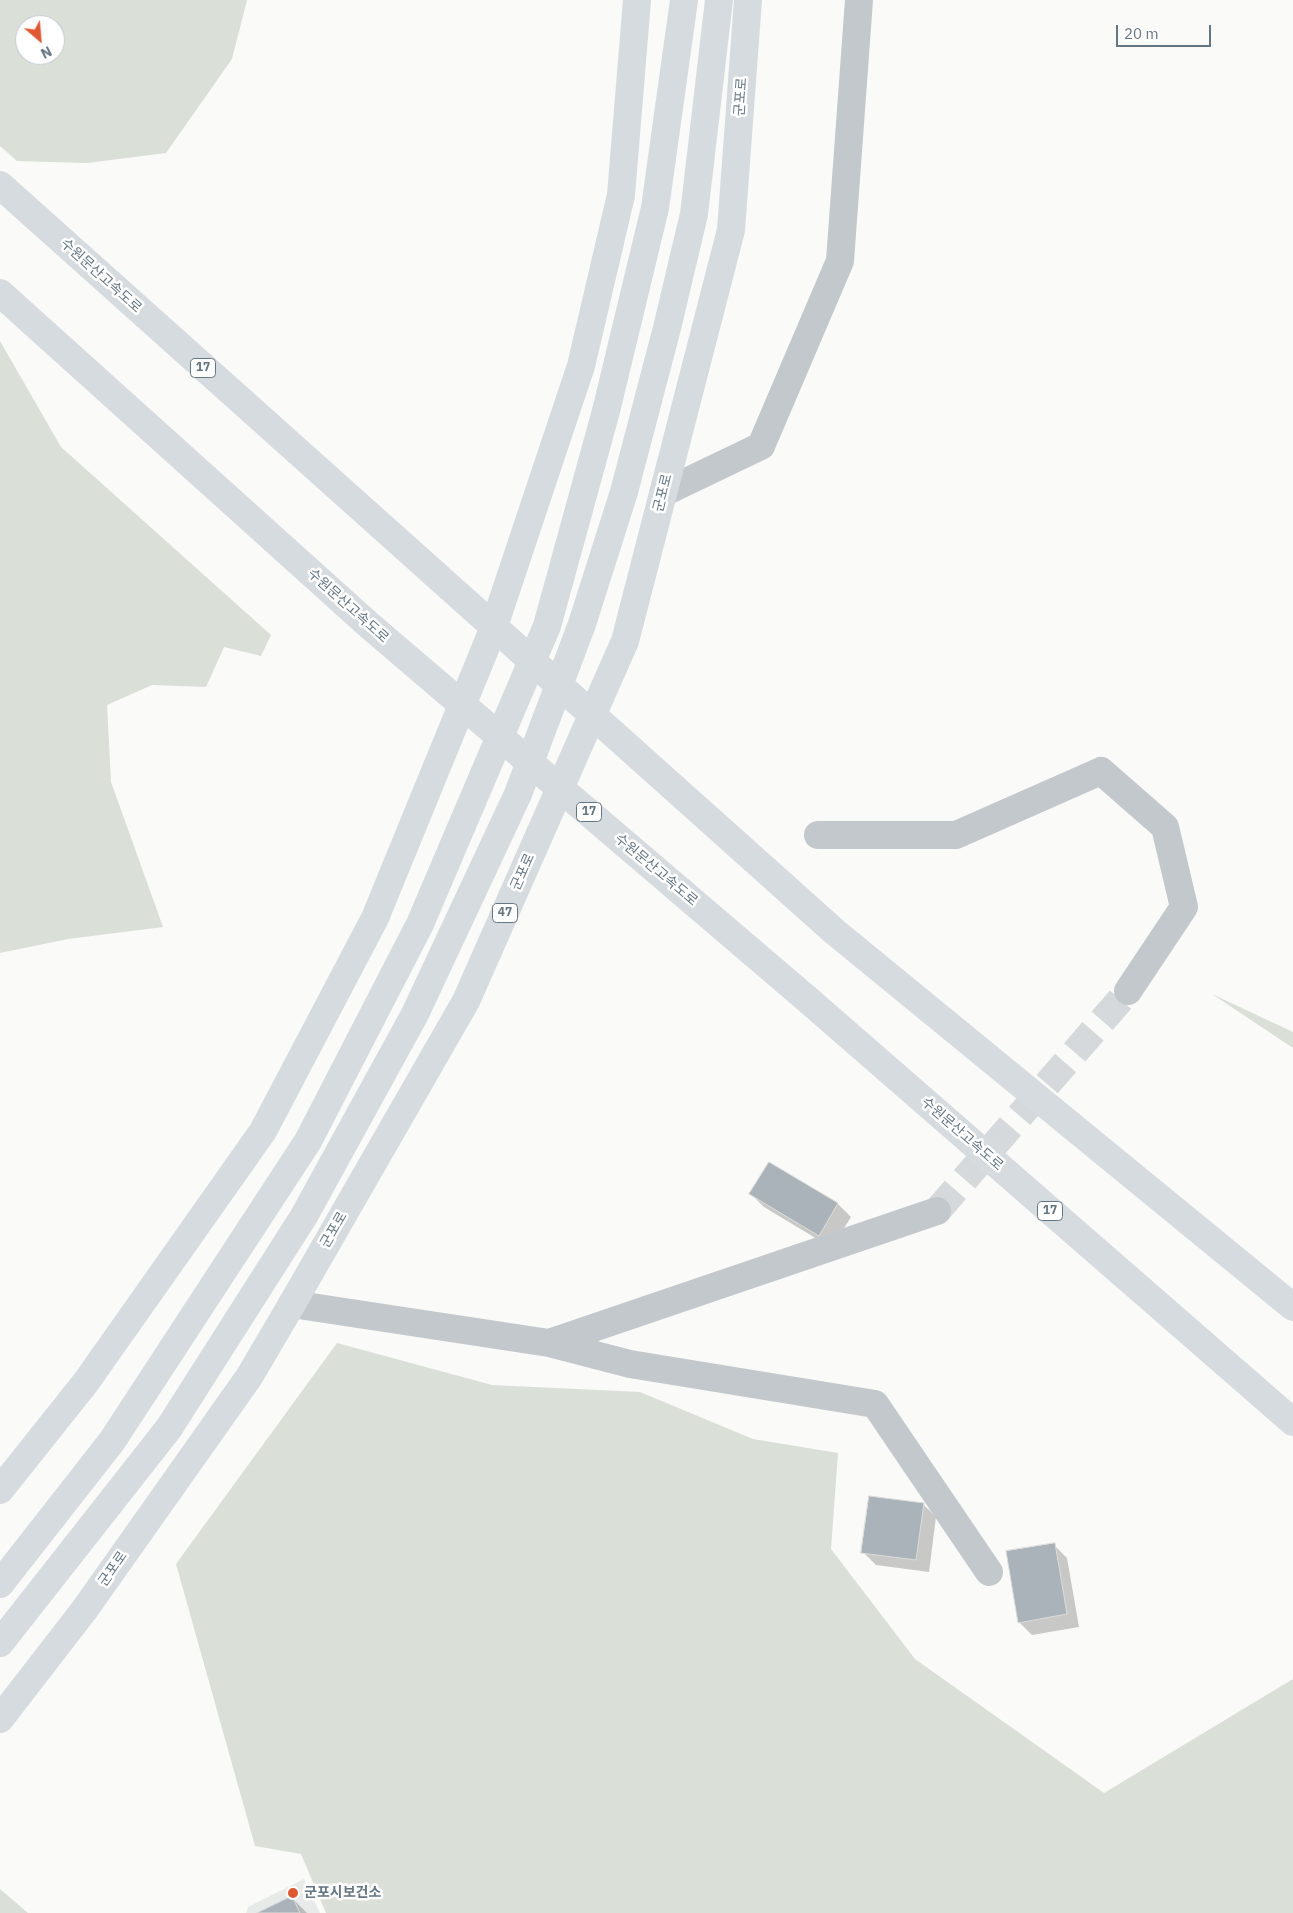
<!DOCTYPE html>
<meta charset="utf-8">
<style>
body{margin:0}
#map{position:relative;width:1293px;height:1913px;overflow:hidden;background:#fafaf8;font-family:"IBM Plex Sans",sans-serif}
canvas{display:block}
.north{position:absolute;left:15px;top:15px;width:50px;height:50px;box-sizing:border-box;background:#fff;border:1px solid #c1c8cd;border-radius:50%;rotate:153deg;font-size:14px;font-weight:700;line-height:20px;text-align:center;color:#657683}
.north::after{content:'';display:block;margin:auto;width:18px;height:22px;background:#e4572e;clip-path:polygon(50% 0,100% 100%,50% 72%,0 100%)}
.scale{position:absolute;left:1116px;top:25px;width:95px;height:22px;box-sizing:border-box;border:2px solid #657683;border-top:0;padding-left:6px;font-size:15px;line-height:18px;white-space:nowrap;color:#657683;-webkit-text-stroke:4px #fff;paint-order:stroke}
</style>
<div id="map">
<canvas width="1293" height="1913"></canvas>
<div class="north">N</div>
<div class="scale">20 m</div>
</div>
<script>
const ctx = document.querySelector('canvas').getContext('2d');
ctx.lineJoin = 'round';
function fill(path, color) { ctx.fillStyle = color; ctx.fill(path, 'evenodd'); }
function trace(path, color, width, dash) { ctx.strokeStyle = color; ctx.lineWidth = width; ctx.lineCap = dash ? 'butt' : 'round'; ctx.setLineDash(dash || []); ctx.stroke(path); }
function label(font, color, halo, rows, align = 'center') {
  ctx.font = font + ' "IBM Plex Sans","Noto Sans KR",sans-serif'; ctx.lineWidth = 5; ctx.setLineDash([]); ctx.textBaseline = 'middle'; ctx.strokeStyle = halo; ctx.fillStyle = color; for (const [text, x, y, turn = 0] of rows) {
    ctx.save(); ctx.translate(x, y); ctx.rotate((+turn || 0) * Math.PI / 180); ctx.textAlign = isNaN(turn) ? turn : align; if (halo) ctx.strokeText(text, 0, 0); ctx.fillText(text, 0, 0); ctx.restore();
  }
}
const built = new Path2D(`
 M304 1879 320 1913H246L248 1907Z`);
const green = new Path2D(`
 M0 0H247L232 59 166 153 87 163 17 161 0 146ZM25 25H55V55H25Z
 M0 341 61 447 271 635 261 656 224 647 206 687 152 685 107 705 111 782 163 927 68 939 0 953Z
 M1212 994 1293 1032V1048Z
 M337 1343 492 1385 640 1392 753 1439 838 1453 831 1549 915 1659 1104 1793 1293 1679V1913H326L301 1854 255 1846 176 1564Z
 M0 1889 28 1913H0Z`);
const shadow = new Path2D(`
 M769 1163 838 1204 851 1217 832 1248 764 1207 751 1194Z
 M923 1504 936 1517 929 1572 876 1565 863 1552Z
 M1054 1545 1067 1558 1079 1627 1032 1635 1019 1622Z
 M292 1898 307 1913H260Z`);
const building = new Path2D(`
 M769 1162 838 1203 819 1236 749 1194Z
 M869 1496 924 1503 916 1560 861 1553Z
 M1055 1543 1067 1614 1018 1623 1006 1551Z
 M292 1896 300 1913H257Z`);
const minorTunnel = new Path2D(`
 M937 1211 1128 991`);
const minor = new Path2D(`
 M663 493 761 446 840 261 859 0
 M818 835H956L1101 771 1165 827 1184 907 1128 991
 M292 1304 549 1343 937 1211
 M549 1343 630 1364 875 1404 989 1572`);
const major = new Path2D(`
 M0 1490 86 1382 263 1131 375 918 492 632 581 366 621 195 637 0
 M0 1584 112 1441 308 1141 420 924 547 626 606 411 655 208 684 0
 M0 1643 169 1428 304 1216 415 1014 518 794 582 624 624 492 667 328 694 214 719 0
 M0 1719 85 1609 249 1377 292 1304 466 1001 625 641 731 230 748 0`);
const highway = new Path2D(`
 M0 185 835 932 1293 1307
 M0 293 370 626 807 999 1293 1422`);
const markers = [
 [293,1893,6,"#e4572e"]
];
const shields = [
 [203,368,25],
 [589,812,25],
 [505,913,25],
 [1050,1211,25]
];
const shieldNames = [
 ["17",203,368],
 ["17",589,812],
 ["47",505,913],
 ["17",1050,1211]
];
const streetNames = [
 ["군포로",741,97,-86],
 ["수원문산고속도로",101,276,42],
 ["군포로",663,493,-76],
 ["수원문산고속도로",348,606,42],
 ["수원문산고속도로",656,870,40],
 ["군포로",523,872,-66],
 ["수원문산고속도로",962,1134,41],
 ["군포로",334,1230,-60],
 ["군포로",113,1569,-55]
];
const poiNames = [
 ["군포시보건소",304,1893]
];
fill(built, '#e8e9e9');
fill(green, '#dadfd7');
fill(shadow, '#0003');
fill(building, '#aab3b9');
trace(building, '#dcdcda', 1);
trace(minorTunnel, '#d5d9db', 28, [28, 14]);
trace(minor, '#c3c8cc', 28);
trace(major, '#d6dbdf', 28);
trace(highway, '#d6dbdf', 28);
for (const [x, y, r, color] of markers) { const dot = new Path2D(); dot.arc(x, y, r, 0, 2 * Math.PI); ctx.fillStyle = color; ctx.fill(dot); trace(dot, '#fff', 2); }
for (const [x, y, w] of shields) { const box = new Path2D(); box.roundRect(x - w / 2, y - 9.5, w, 19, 4); ctx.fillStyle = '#fff'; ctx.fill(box); trace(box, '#657683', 1); }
label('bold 12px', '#657683', null, shieldNames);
label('14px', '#657683', '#fff', streetNames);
label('bold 14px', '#657683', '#fff', poiNames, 'left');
</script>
